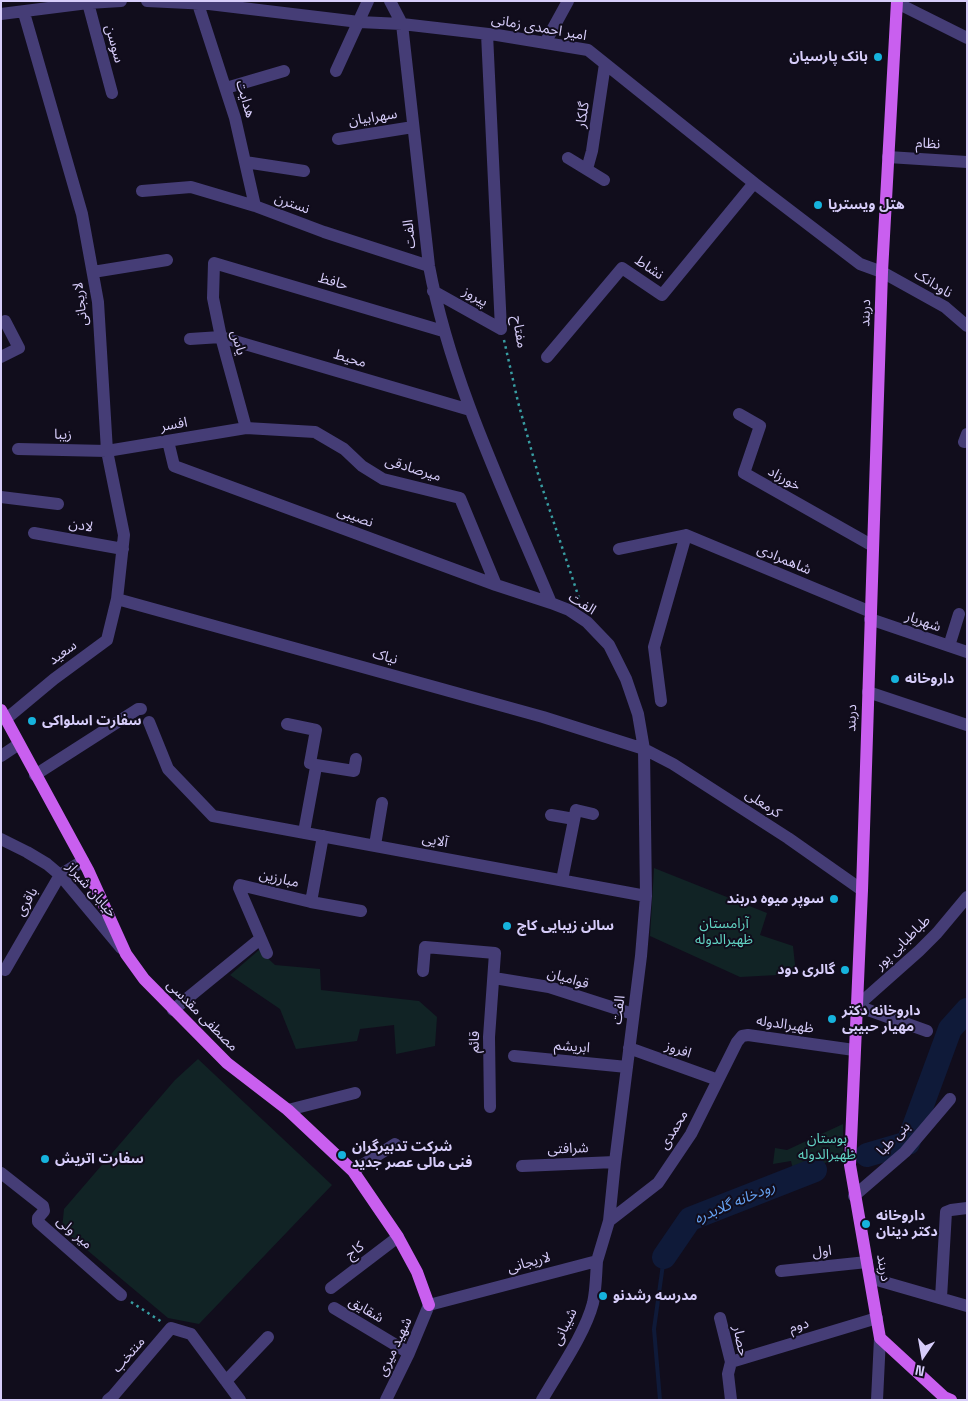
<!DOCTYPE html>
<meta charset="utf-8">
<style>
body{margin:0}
#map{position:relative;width:968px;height:1401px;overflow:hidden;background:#110d1c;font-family:"Space Grotesk",sans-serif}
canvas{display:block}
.frame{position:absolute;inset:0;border:2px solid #d7cdfa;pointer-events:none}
.north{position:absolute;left:898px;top:1331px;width:50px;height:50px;-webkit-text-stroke:4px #110d1c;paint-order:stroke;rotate:192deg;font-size:14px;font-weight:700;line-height:20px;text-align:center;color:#d7cdfa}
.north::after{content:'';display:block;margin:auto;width:18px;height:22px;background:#d7cdfa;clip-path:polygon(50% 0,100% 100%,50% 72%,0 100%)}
</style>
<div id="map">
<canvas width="968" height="1401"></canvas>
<div class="frame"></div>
<div class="north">N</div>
</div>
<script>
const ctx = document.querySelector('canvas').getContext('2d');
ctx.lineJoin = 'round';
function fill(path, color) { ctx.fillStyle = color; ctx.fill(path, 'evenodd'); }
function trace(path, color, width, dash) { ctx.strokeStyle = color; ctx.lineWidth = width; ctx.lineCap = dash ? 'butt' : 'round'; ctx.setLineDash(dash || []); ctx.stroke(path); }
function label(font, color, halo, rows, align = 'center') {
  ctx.font = font + ' "Space Grotesk","Noto Sans Arabic",sans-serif'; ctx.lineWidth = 4; ctx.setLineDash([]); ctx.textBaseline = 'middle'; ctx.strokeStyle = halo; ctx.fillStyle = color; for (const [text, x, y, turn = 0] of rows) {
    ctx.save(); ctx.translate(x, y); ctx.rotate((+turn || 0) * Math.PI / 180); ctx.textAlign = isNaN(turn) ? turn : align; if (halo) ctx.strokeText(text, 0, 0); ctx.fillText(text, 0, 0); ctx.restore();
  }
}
const green = new Path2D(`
 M654 868 767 913 760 935 793 946 796 974 740 977 650 936Z
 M259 950 275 965 320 969 321 990 419 1001 437 1017 435 1046 396 1054 394 1025 360 1029 357 1041 296 1049 280 1009 230 975Z
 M198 1059 332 1185 199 1324 168 1318 62 1229 64 1209 175 1080Z
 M843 1124V1157L794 1173 791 1161 773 1164 775 1148 787 1150Z`);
const stream = new Path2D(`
 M660 1400 654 1329 664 1257`);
const river = new Path2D(`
 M867 1155 908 1143 950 1029 967 1010
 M664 1257 690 1219 815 1170`);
const path = new Path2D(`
 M504 340 518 402 540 481 580 601
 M131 1302 162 1322`);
const minor = new Path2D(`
 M147 1 209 4 359 22 402 24 497 35 588 50 754 183 860 264 882 272 945 307 967 326
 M197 1 235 118 255 206
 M88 3 112 93
 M897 3 967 38
 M1 14 88 3 121 1
 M487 34 501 329
 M545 43 568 1
 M336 71 368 1
 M226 88 284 71
 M338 139 413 127
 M888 157 967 162
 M568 158 604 180
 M245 162 304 171
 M587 169 592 151 605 64
 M142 191 191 187 255 206 324 232 429 266
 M93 272 167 260
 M433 291 501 329
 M190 339 221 337 470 410
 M1 357 19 348 5 321
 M547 357 622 268 662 295 754 183
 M739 414 760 426 744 473 873 546
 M246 428 221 337 213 298 214 263 443 331
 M168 441 174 466 496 585 551 603
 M964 442 967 434
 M18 449 107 451 246 428 315 432 344 449 362 466 383 479 460 498 496 585
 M1 497 58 504
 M34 533 123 549
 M619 549 686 535
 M117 599 543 717 644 749 673 764 788 838 862 890
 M870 619 967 652
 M949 646 959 614
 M868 692 967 725
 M661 701 654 647 686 535 871 612
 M6 719 54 679 107 640 117 599 124 535 107 451 98 302 82 214 24 13
 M149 722 168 769 213 816 646 896
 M287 724 316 730 310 763 316 765V767L304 832
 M1 756 19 744
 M316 765 354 771 356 759
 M35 775 138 709H141
 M551 815 574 819
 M1 839 27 852 47 864 60 875 121 948
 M375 845 382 803
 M562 880 576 810 593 814
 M311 902 323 836
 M267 953 239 888 240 885 311 902 361 911
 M5 970 60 875 83 861
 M423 971 425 947 495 953 489 1037 490 1107
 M494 978 549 987 633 1014
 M173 1010 260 939
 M927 1031 857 1006 919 951 937 933 967 897
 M629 1048 718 1080
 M514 1056 627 1067
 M288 1110 355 1093
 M522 1166 615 1162
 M353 1171 395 1144
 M1 1173 43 1206 44 1211 38 1218V1222L121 1295
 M854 1196 905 1152 950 1099
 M609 1221 658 1183 691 1134 737 1042 742 1036 748 1035 854 1050
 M781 1271 867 1262
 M870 1278 967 1306
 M331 1288 398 1237
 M941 1298 946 1212 951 1210 967 1208
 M334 1308 409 1353
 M720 1318 731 1362 728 1374 731 1400
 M731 1362 877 1318
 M226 1381 268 1337
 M108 1400 113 1396 171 1328 191 1334 240 1400
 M386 1400 409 1353 429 1305 597 1261 609 1221 615 1162 641 956 646 896 644 749 638 714 626 679 609 645 587 622 569 610 551 603C505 493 451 383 429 266L402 24 390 1
 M542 1400C558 1372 585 1334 593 1303 596 1290 596 1275 597 1261
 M877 1400 880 1338`);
const major = new Path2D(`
 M897 1 882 272 862 890 850 1165 880 1338 944 1397 951 1400
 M1 710 88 870 126 954 144 979 227 1063 288 1110 353 1171 398 1237 417 1272 429 1305`);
const markers = [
 [878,57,5,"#16b3dd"],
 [818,205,5,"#16b3dd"],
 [895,679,5,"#16b3dd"],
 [32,721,5,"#16b3dd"],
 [834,899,5,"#16b3dd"],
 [507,926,5,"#16b3dd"],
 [845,970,5,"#16b3dd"],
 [832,1019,5,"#16b3dd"],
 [342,1155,5,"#16b3dd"],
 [45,1159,5,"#16b3dd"],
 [866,1224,5,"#16b3dd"],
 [603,1296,5,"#16b3dd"]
];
const streetNames = [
 ["امیر احمدی زمانی",539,28,10],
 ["سوسن",114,44,75],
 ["هدایت",245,99,74],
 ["گلکار",583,115,-81],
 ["سهرابیان",373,118,-9],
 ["نظام",928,144,3],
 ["نسترن",292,204,20],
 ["الفت",410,234,-96],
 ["نشاط",649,268,34],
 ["حافظ",333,282,16],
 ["ناودانک",933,284,31],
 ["پیروز",475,297,29],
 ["لاریجانی",81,304,-97],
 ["دربند",866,313,-88],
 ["مفتاح",519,332,81],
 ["یاس",238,343,75],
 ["محیط",350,359,16],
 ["افسر",174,425,-10],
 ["زیبا",63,435,1],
 ["میرصادقی",413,469,17],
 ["خورزاد",784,479,29],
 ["نصیبی",355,517,20],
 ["لادن",81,526,10],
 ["شاهمرادی",784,560,23],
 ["الفت",582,604,32],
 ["شهریار",923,622,19],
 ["سعید",63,653,-36],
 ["نیاک",385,657,16],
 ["دربند",852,718,-88],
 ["کرمعلی",763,804,33],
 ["آلایی",435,841,11],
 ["مبارزین",279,879,13],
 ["خیابان شیراز",91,890,49],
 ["باقری",27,902,-60],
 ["طباطبایی پور",903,943,-44],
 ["قوامیان",568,979,16],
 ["الفت",619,1010,-83],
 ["مصطفی مقدسی",202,1016,45],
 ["ظهیرالدوله",785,1025,8],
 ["قائم",475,1042,-89],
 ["ابریشم",572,1047,5],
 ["افروز",678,1050,19],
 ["محمدی",674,1130,-59],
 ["بنی طبا",894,1139,-46],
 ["شرافتی",568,1149,-2],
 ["میر ولی",74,1233,41],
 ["کاج",355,1251,-37],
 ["اول",822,1252,-6],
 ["لاریجانی",529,1263,-15],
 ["دربند",883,1268,80],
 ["شقایق",366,1310,31],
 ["دوم",799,1326,-17],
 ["شیبانی",565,1327,-64],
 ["حصار",740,1341,79],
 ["شهید میری",395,1347,-65],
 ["منتخب",129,1355,-49]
];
const poiNames = [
 ["بانک پارسیان",868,57,"right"],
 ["هتل ویستریا",828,205],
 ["داروخانه",905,679],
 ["سفارت اسلواکی",42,721],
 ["سوپر میوه دربند",824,899,"right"],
 ["سالن زیبایی کاچ",517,926],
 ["گالری دود",835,970,"right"],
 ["داروخانه دکتر",842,1011],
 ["مهیار حبیبی",842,1027],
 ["شرکت تدبیرگران",352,1147],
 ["فنی مالی عصر جدید",352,1163],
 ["سفارت اتریش",55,1159],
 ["داروخانه",876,1216],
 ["دکتر دینان",876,1232],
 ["مدرسه رشدنو",613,1296]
];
const parkNames = [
 ["آرامستان",724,924],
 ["ظهیرالدوله",724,940],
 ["بوستان",827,1139],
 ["ظهیرالدوله",827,1155]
];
const waterNames = [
 ["رودخانه گلابدره",735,1203,-23]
];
fill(green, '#112325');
trace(stream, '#0f1a39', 4);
trace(river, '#0f1a39', 24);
trace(path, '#389da2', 2.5, [2.5, 4]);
trace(minor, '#453d76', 12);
trace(major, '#c95fef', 12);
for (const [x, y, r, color] of markers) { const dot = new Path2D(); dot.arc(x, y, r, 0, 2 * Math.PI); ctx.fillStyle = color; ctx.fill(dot); trace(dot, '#110d1c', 2); }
label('14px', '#d7cdfa', '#110d1c', streetNames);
label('bold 14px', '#d7cdfa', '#110d1c', poiNames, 'left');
label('14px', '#61d2c2', '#110d1c', parkNames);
label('italic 15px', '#65a0f0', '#110d1c', waterNames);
</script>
